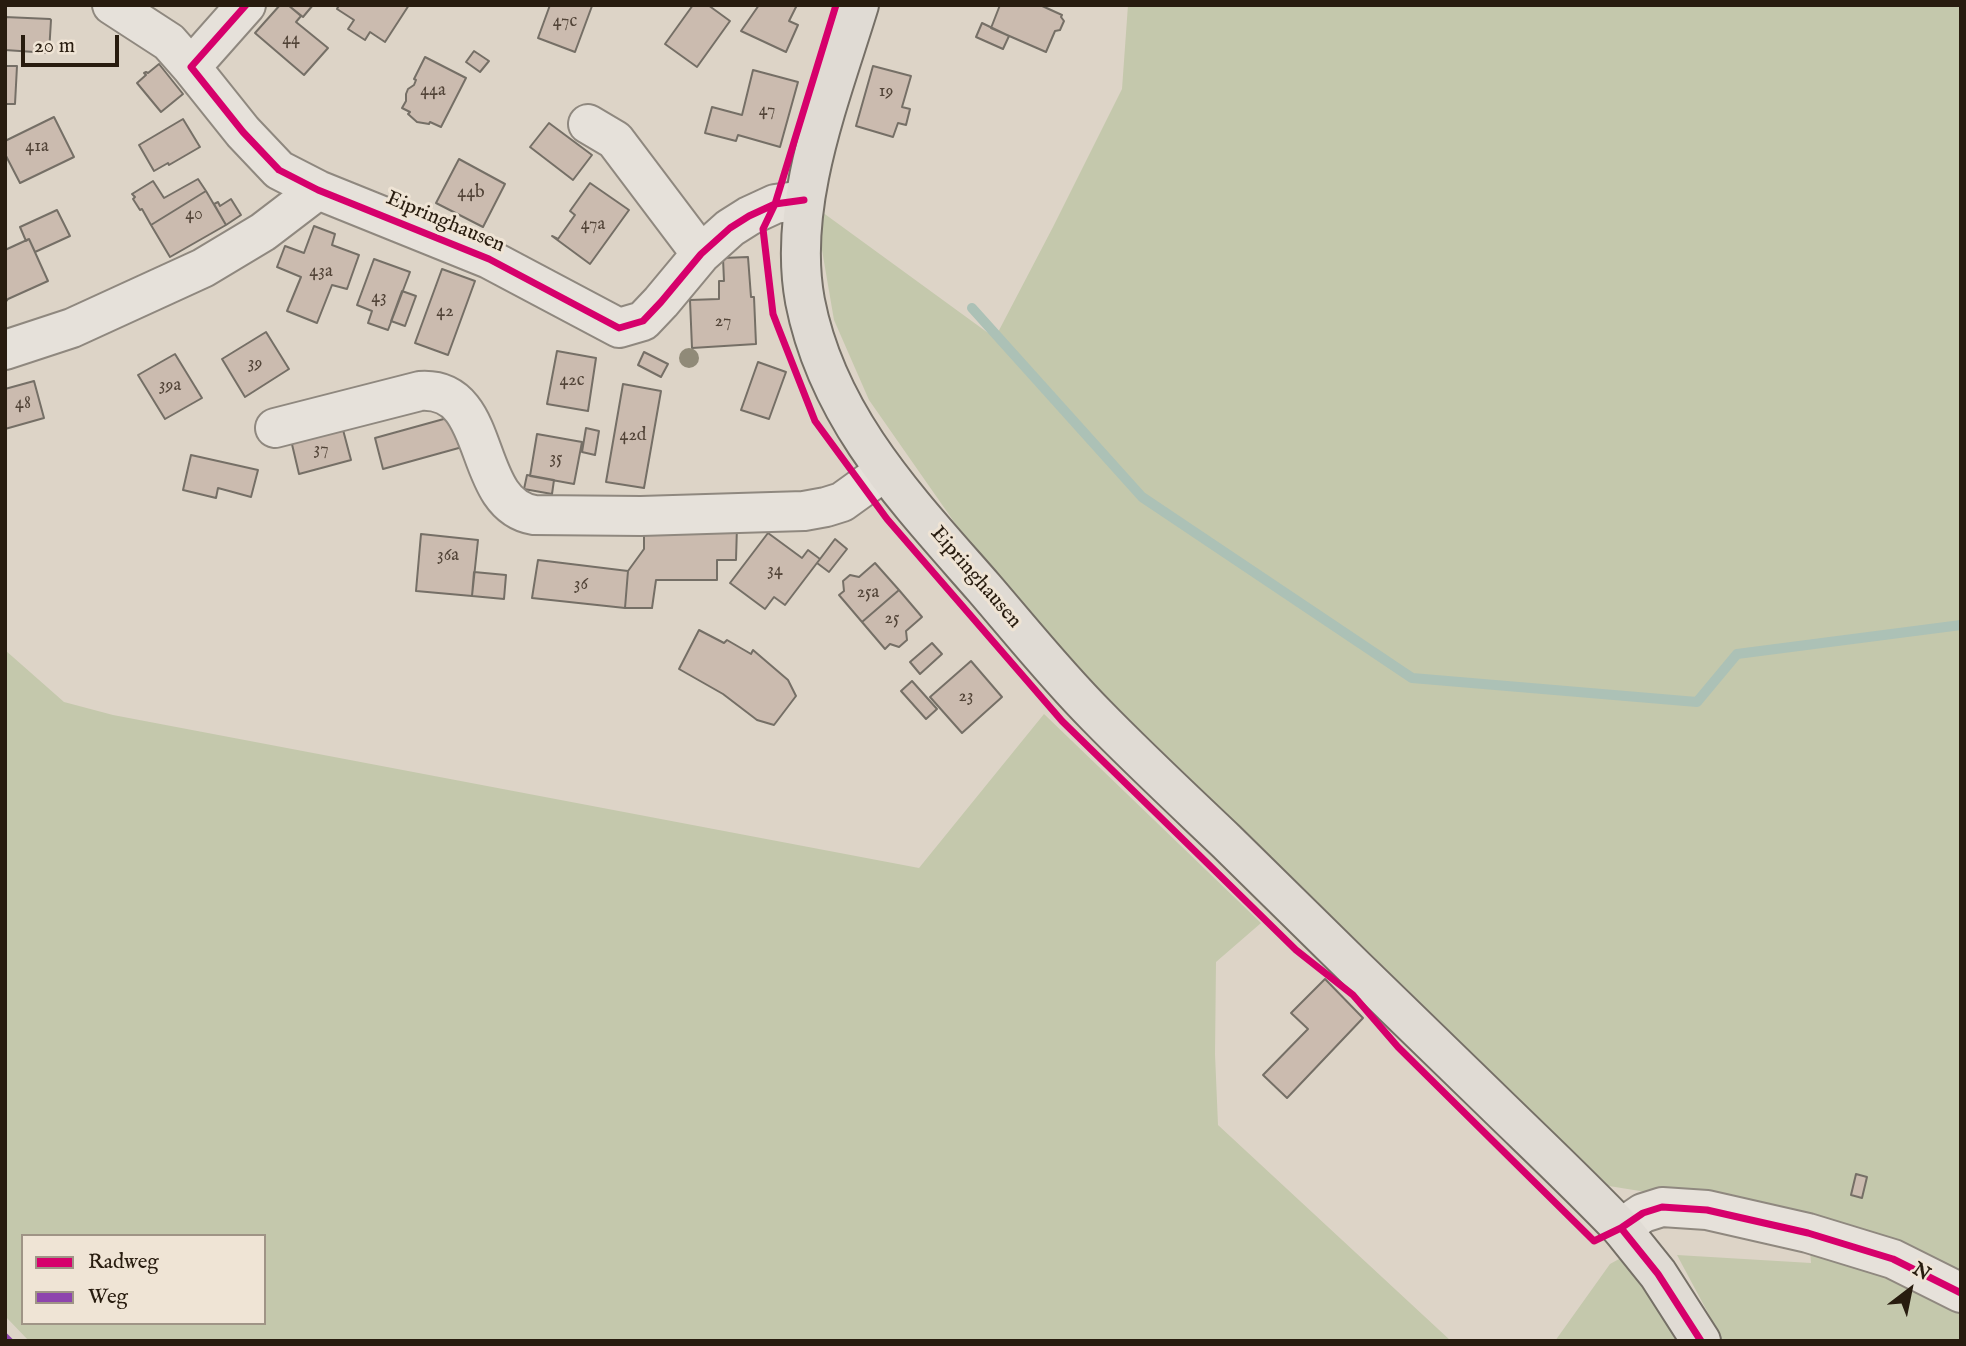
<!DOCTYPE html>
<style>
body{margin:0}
#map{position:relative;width:1966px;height:1346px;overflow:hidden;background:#ddd4c7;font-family:"IM FELL English",serif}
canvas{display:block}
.frame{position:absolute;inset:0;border:7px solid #281c0f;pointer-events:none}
.legend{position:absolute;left:21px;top:1234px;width:245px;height:91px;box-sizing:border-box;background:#efe4d5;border:2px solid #9f9486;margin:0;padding:9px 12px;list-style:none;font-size:21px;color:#281c0f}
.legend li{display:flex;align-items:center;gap:14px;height:35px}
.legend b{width:35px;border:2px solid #9f9486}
.north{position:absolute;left:1875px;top:1255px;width:70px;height:70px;-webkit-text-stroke:5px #efe4d5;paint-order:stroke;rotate:32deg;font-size:19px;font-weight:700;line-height:28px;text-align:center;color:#281c0f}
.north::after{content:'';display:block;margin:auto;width:24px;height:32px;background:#281c0f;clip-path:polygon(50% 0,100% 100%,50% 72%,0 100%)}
.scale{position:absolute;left:21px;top:35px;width:98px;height:32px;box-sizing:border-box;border:4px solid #281c0f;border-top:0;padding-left:9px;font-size:21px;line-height:24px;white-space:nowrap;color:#281c0f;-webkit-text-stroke:5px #efe4d5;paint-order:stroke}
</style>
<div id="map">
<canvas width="1966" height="1346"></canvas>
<div class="frame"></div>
<ul class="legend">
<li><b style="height:9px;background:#d6006c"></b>Radweg</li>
<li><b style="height:9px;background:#8e44ad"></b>Weg</li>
</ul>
<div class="north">N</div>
<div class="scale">20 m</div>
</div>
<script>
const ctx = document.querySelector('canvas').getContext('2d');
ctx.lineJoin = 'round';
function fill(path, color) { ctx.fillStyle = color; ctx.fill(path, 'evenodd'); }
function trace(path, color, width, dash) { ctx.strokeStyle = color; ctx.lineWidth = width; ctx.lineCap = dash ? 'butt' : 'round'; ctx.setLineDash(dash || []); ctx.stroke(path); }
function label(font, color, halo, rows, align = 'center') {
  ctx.font = font + ' "IM FELL English",serif'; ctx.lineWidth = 6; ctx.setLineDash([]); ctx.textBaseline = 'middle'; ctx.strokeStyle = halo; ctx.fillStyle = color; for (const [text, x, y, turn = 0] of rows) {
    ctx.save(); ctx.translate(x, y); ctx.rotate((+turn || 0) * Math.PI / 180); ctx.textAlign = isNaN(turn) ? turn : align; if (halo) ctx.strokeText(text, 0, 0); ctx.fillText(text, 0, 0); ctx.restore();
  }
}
const green = new Path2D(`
 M1128 5H1961V1287L1702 1201 1609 1186 1084 675 973 549 869 400 834 320 822 250V212L995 338 1053 227 1122 89Z
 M5 650 64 702 113 715 919 868 1044 714 1261 923 1216 962 1215 1054 1218 1125 1451 1341H29L5 1316ZM23 1236H264V1323H23Z
 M1809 1238 1961 1300V1341H1723L1677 1255 1811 1263Z
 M1619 1259 1658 1304 1678 1341H1555L1610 1264Z`);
const stream = new Path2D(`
 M972 308 1142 497 1412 678 1697 702 1737 654 1961 625`);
const building = new Path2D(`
 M280 5H288L301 16 296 22 328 48 304 75 255 33Z
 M288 5H313L303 17Z
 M339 5H409L385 42 370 32 365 40 348 29 354 20 337 9Z
 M550 5 592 6 575 52 538 38Z
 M693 5H708L730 21 697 67 665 44Z
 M759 5H797L789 21 798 25 786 52 741 31Z
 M1000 5H1040L1062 15 1061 17 1064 21 1060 30 1055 31 1046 52 991 28Z
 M5 17 50 19 51 20 49 53 5 50Z
 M982 23 1009 36 1003 49 976 37Z
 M474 51 489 61 480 72 466 62Z
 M425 57 466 78 441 127 430 122 429 124 417 122 408 114 410 112 402 108 406 101V94L408 89 414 85 416 80 414 79Z
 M159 64 183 94 161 112 137 83 146 75 144 73 146 72 148 73Z
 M5 66H17L15 104H5Z
 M873 66 911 76 902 107 910 109 906 125 898 123 893 137 856 126Z
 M753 70 798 82 780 147 738 135 736 141 705 133 712 107 742 115Z
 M54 117 74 157 20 183 5 154V141Z
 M183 119 200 147 169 165 168 163 154 171 139 145Z
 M549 123 592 155 573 180 530 147Z
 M459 159 505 184 483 227 436 203Z
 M198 179 206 191 151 225 142 209 140 210 133 199 135 197 132 194 153 181 164 198Z
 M590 183 629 210 590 264 552 236 558 239 575 215 570 211Z
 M206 191 226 225 170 257 151 225Z
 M231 199 241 215 226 225 214 204 218 202 220 206Z
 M57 210 70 236 35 252 29 239 26 241 20 227Z
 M314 226 335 234 332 245 359 255 347 289 332 285 317 323 287 311 301 277 277 267 285 246 304 253Z
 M29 239 48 281 8 299 5 303V250Z
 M748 257 751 297H754L756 344 692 348 690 300 719 299V281H724L723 258Z
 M374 259 410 272 388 330 368 323 372 311 357 305Z
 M442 269 475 281 448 355 415 343Z
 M402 291 416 296 405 326 391 321Z
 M266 332 289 369 245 397 222 359Z
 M557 351 596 358 588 411 547 404Z
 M644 352 668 364 661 377 638 365Z
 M175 354 202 398 165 419 138 375Z
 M758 362 786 372 769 419 741 410Z
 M34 381 44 418 5 429V389Z
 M623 384 661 391 644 488 606 482Z
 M451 417 466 446 383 469 375 438Z
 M342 426 351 460 299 474 291 440Z
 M586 428 599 431 595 455 582 452Z
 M537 434 582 442 574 484 530 476Z
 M191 455 258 470 251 497 218 488 216 498 183 490Z
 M527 475 554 480 552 494 524 489Z
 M644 524 737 526 736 560H717V580H656L652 608H625L628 571 644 549Z
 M768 533 802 558 808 550 820 559 785 605 774 597 765 609 730 583Z
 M421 534 478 540 472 596 416 591Z
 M835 539 847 549 829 572 817 563Z
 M538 560 628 571 625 608 532 598Z
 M875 563 899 590 862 622 839 595 844 591 843 581 850 575 859 577Z
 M474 572 506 575 504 599 472 596Z
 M899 590 922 617 906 631 907 640 899 647 890 644 885 649 862 622Z
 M699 630 724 643 727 640 751 654 753 650 788 680 796 696 774 725 757 720 723 694 679 669Z
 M932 643 942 654 920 674 910 662Z
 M971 661 1002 697 962 733 930 697Z
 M912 681 937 709 926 719 901 691Z
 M1325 979 1363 1018 1287 1098 1263 1075 1308 1029 1291 1013Z
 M1856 1174 1867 1177 1862 1198 1851 1195Z`);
const minor = new Path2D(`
 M112 5 169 42 191 67
 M246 5 191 67 243 132 279 170 318 190 489 259 619 328 643 321 661 302 701 254 730 228 749 216 775 204 804 200
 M588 124 615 140 701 254
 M5 350 72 328 203 268 263 232 318 190
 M275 428 420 391C495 386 469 504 534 515L641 516 804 511 826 507 842 502 885 471
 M1621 1228 1643 1213 1662 1207 1707 1210 1808 1233 1893 1259 1961 1293`);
const major = new Path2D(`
 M859 5C831 97 787 204 805 301 828 419 908 501 984 588 1021 631 1057 676 1097 716 1139 759 1183 800 1226 841 1313 927 1400 1012 1488 1097 1532 1140 1578 1183 1621 1228L1658 1274 1701 1341`);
const quiet = new Path2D(`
 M5 1335 11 1341`);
const cycleway = new Path2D(`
 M246 5 191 67 243 132 279 170 318 190 489 259 619 328 643 321 661 302 701 254 730 228 749 216 775 204 804 200
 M836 5 775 204 763 229 773 314 778 327 815 421 887 519 1062 721 1296 950 1353 995 1398 1047 1594 1241 1621 1228 1643 1213 1662 1207 1707 1210 1808 1233 1893 1259 1961 1293
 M1621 1228 1658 1274 1701 1341`);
const trees = [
 [689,358]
];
const numberNames = [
 ["47c",565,22],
 ["44",291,40],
 ["44a",433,91],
 ["19",886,92],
 ["47",767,111],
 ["41a",37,147],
 ["44b",471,193],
 ["40",194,215],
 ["47a",593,225],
 ["43a",321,272],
 ["43",379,298],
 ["42",445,312],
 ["27",723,322],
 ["39",255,364],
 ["42c",572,381],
 ["39a",170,386],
 ["48",23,404],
 ["42d",633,436],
 ["37",321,450],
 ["35",556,459],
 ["36a",448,556],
 ["34",775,571],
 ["36",581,585],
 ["25a",868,593],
 ["25",892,619],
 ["23",966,697]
];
const streetNames = [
 ["Eipringhausen",445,223,23],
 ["Eipringhausen",975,578,49]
];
fill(green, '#c4c8ac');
trace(stream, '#acc1b6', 10);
fill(building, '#cbbbaf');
trace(building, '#756f66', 2);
trace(minor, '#8f887f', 42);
trace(major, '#756f66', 42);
trace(minor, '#e6e1da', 38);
trace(major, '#e0dbd4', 38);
trace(quiet, '#8e44ad', 5, [10, 5]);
trace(cycleway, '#d6006c', 7);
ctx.fillStyle = '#908a78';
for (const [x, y] of trees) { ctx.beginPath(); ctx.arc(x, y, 10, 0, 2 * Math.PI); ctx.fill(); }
label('18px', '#524438', null, numberNames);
label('21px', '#281c0f', '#efe4d5', streetNames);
</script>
